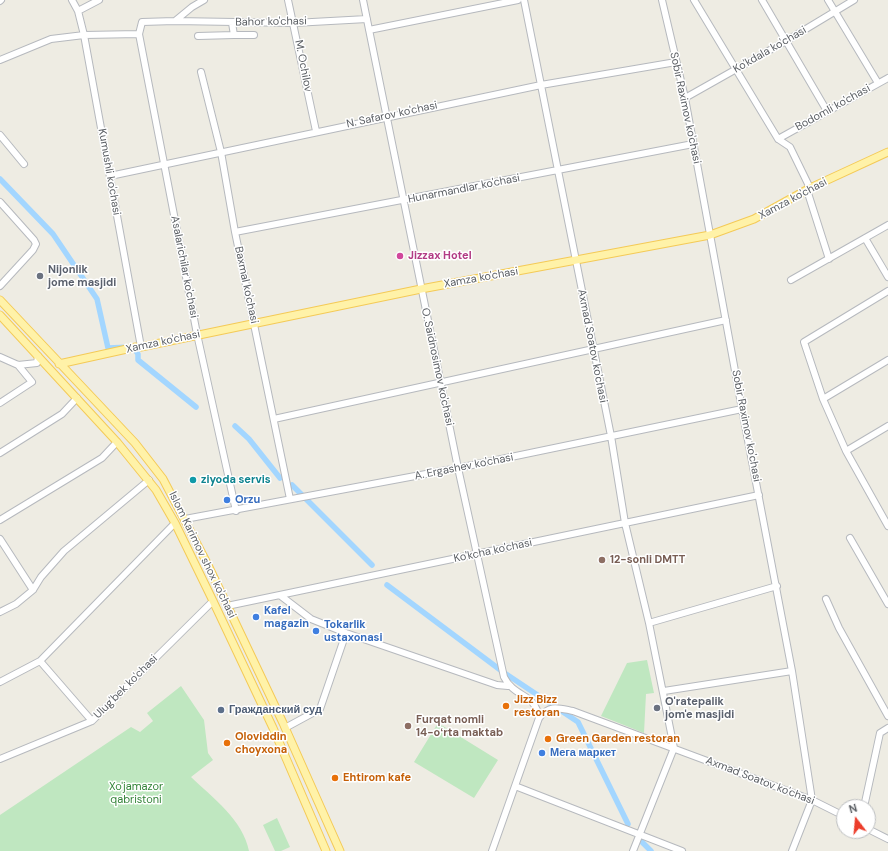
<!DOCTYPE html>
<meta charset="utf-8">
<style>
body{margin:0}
#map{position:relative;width:888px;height:851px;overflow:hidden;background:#eeece3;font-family:"DM Sans",sans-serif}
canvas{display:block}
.north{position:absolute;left:836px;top:799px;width:40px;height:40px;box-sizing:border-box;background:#fff;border:1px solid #bdbfc1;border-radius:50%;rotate:344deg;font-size:11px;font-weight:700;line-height:16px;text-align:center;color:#5b5f64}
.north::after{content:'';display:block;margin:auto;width:14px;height:18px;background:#ec3d2b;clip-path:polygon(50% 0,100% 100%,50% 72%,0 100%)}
</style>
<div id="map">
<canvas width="888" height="851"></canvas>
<div class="north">N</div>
</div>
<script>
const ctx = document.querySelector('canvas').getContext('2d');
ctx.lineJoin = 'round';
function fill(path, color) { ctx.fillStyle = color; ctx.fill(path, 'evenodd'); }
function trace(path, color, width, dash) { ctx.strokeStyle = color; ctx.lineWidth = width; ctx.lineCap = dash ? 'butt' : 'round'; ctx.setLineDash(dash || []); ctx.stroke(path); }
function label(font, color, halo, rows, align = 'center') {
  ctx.font = font + ' "DM Sans",sans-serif'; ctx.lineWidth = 3; ctx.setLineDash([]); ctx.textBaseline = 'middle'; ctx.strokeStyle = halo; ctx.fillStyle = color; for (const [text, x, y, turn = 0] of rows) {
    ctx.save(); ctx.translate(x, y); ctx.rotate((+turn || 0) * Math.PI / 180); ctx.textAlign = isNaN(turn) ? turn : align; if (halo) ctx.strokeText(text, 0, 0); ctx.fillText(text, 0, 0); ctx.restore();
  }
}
const green = new Path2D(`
 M647 660 654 693 646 694 644 733 601 716 627 663Z
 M181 686 204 720 208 753 213 760 191 777C213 798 243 820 249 851H0V815L131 727 140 732 153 721 147 713Z
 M438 723 498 760 474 798 414 762Z
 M277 818 290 847 281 851H275L263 825Z`);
const canal = new Path2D(`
 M0 179 53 234 97 299 108 348 133 347 138 354V360L196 407
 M235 426 249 439 280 478
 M292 485 372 565
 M387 585 503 672 578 722 628 824
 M642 842 651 851`);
const minor = new Path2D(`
 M72 0 78 11 84 35 141 347H137
 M204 0 192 7 175 21 142 22 139 34 197 334 236 511
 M288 0 316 131
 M363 0 458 468 504 677C515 699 535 692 539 718
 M524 0 611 436 625 523 649 623 674 748 633 851
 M662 0 685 98 742 409 792 671 812 800 792 851
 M694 0 778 139 790 147 810 188
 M762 0 827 111
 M828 0 878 83
 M0 1 1 0
 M78 11 99 0
 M175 21 294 23 367 19
 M369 30 518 0
 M234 35H254
 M198 36 234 35 232 23
 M0 60 51 39 84 35 139 34
 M201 72 221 152 235 232 290 499
 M685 98 786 41 854 0
 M0 135 24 164
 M778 139 888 78
 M110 176 541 85 676 62
 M807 190 829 259
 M0 202 34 240 36 244 33 250 0 286
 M235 232 693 144
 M865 238 888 277
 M791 280 888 225
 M888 291 804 342 823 399 846 451 888 526
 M0 357 18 365 37 363 38 356
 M823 399 888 360
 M0 403 32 382 18 365
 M274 419 726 320
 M846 451 888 426
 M0 453 62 414 77 398
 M185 519 458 468 742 409
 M0 520 102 458 117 442
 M850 538 888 604
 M0 539 33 590
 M281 596 311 619 346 633 497 685 508 686
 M826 599 839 628 888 716
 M227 606 759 495
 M0 612 16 604 33 590 41 577 64 551 149 480
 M649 623 777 586
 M40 661 92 721
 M0 682 40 661 175 523
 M664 691 792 671
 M285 728 320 709 346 633
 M0 759 92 721 213 601
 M515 786 682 851
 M864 807 880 733 888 728
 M868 829 888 839
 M492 851 539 718C550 704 558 708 573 711L812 800 844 816`);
const major = new Path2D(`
 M0 300 135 443 163 479 207 563 283 723 340 851
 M0 315 117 442 156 490 175 523 213 601 273 728 326 851
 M141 347 421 289 710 235 754 219 810 188 888 152
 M59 364 136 347`);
const markers = [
 [400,256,4,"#d1479c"],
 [40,276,4,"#6b7280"],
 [193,480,4,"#0f9aa8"],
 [227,500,4,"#3f7fe0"],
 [602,560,4,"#8d6e63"],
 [256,617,4,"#3f7fe0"],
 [316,631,4,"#3f7fe0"],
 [506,706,4,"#e8710a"],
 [657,708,4,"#6b7280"],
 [221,710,4,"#5c6f8a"],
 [408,726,4,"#8d6e63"],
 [548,739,4,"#e8710a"],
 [227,743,4,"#e8710a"],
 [542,753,4,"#3f7fe0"],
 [335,778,4,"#e8710a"]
];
const streetNames = [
 ["Bahor ko'chasi",271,22,-1],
 ["Ko'kdala ko'chasi",770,50,-30],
 ["M. Ochilov",303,66,79],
 ["Sobir Raximov ko'chasi",685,108,78],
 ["Bodomli ko'chasi",833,108,-29],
 ["N. Safarov ko'chasi",392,115,-12],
 ["Kumushli ko'chasi",109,172,80],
 ["Hunarmandlar ko'chasi",464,189,-11],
 ["Xamza ko'chasi",793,199,-28],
 ["Asalarichilar ko'chasi",184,267,79],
 ["Xamza ko'chasi",481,278,-10],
 ["Baxmal ko'chasi",246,285,78],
 ["Xamza ko'chasi",163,342,-12],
 ["Axmad Soatov ko'chasi",592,346,79],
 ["O. Saidnosimov ko'chasi",437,367,78],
 ["Sobir Raximov ko'chasi",746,426,79],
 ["A. Ergashev ko'chasi",464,467,-11],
 ["Ko'kcha ko'chasi",493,551,-12],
 ["Islom Karimov shox ko'chasi",202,555,64],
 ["Ulug'bek ko'chasi",126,687,-45],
 ["Axmad Soatov ko'chasi",760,781,21]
];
const hotelNames = [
 ["Jizzax Hotel",408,256]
];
const worshipNames = [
 ["Nijonlik",48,270],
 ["jome masjidi",48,283],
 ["O'ratepalik",665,702],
 ["jom'e masjidi",665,715]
];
const cultureNames = [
 ["ziyoda servis",201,480]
];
const shopNames = [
 ["Orzu",235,500],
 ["Kafel",264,611],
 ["magazin",264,624],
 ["Tokarlik",324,625],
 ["ustaxonasi",324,638],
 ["Мега маркет",550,753]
];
const educationNames = [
 ["12-sonli DMTT",610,560],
 ["Furqat nomli",416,720],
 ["14-oʻrta maktab",416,733]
];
const foodNames = [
 ["Jizz Bizz",514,700],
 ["restoran",514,713],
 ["Oloviddin",235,737],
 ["choyxona",235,750],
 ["Green Garden restoran",556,739],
 ["Ehtirom kafe",343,778]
];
const serviceNames = [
 ["Гражданский суд",229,710]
];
const parkNames = [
 ["Xo'jamazor",136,787],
 ["qabristoni",136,800]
];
fill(green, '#bfe7c0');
trace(canal, '#a3d6ff', 5.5);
trace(minor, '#b6b9be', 8);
trace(major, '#f4ca57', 9);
trace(minor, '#fff', 6);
trace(major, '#fff2a8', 7);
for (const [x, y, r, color] of markers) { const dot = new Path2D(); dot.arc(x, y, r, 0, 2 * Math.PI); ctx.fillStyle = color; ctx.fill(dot); trace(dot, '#fff', 1.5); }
label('11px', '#5b5f64', '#fff', streetNames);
label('bold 11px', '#b23c85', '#fff', hotelNames, 'left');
label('bold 11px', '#5b616d', '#fff', worshipNames, 'left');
label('bold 11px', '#0d838f', '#fff', cultureNames, 'left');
label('bold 11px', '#366cbe', '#fff', shopNames, 'left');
label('bold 11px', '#785e54', '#fff', educationNames, 'left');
label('bold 11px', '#c56008', '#fff', foodNames, 'left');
label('bold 11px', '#4e5e75', '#fff', serviceNames, 'left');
label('11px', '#338438', '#fff', parkNames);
</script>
